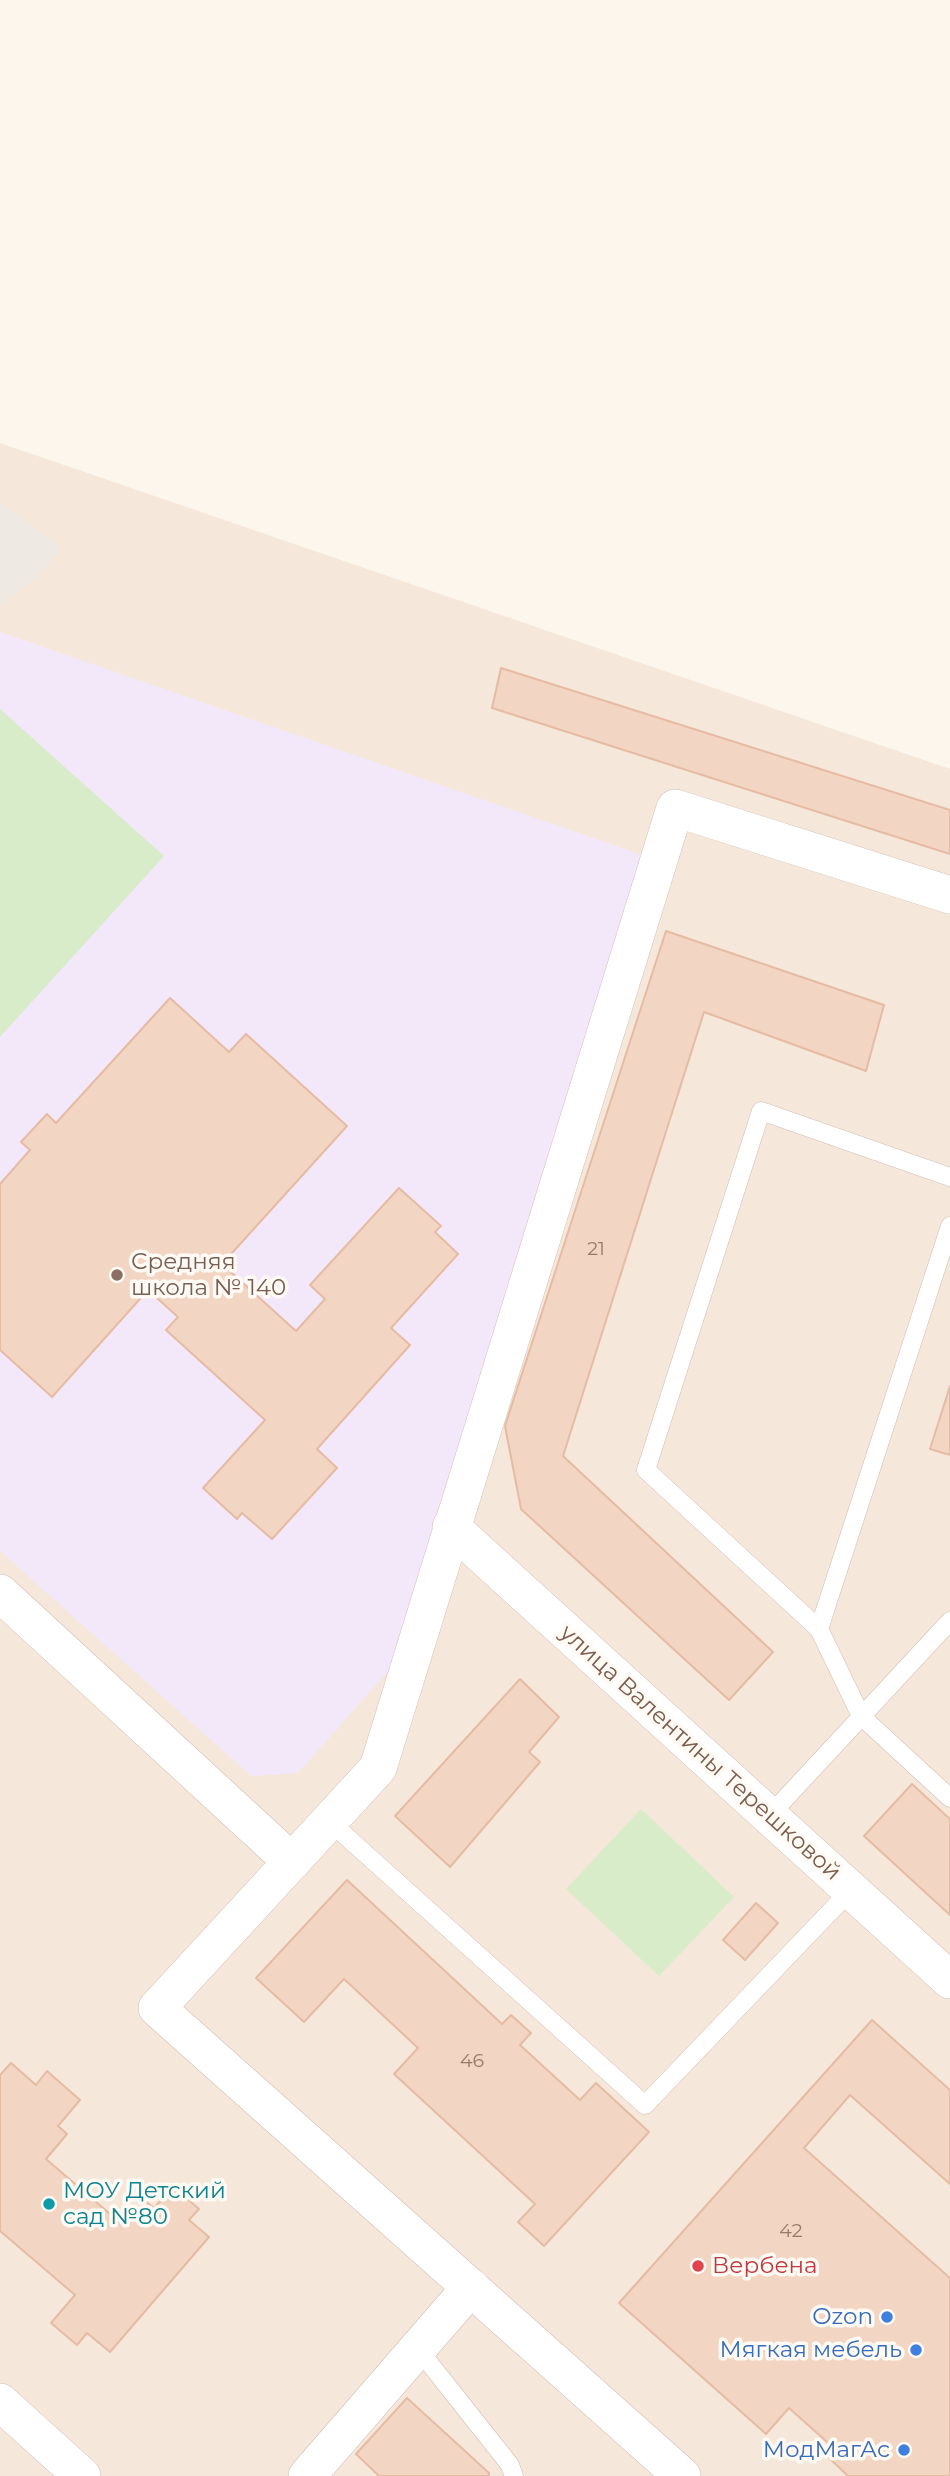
<!DOCTYPE html>
<meta charset="utf-8">
<style>
body{margin:0}
canvas{display:block;background:#fdf6ec}
</style>
<canvas width="950" height="2476"></canvas>
<script>
const ctx = document.querySelector('canvas').getContext('2d');
ctx.lineJoin = 'round';
function fill(path, color) { ctx.fillStyle = color; ctx.fill(path, 'evenodd'); }
function trace(path, color, width, dash) { ctx.strokeStyle = color; ctx.lineWidth = width; ctx.lineCap = dash ? 'butt' : 'round'; ctx.setLineDash(dash || []); ctx.stroke(path); }
function label(font, color, halo, rows, align = 'center') {
  ctx.font = font + ' Montserrat,sans-serif'; ctx.lineWidth = 7; ctx.setLineDash([]); ctx.textBaseline = 'middle'; ctx.strokeStyle = halo; ctx.fillStyle = color; for (const [text, x, y, turn = 0] of rows) {
    ctx.save(); ctx.translate(x, y); ctx.rotate((+turn || 0) * Math.PI / 180); ctx.textAlign = isNaN(turn) ? turn : align; if (halo) ctx.strokeText(text, 0, 0); ctx.fillText(text, 0, 0); ctx.restore();
  }
}
const residential = new Path2D(`
 M0 443 950 769V2476H0Z`);
const industrial = new Path2D(`
 M0 501 62 548 36 578 0 605Z`);
const education = new Path2D(`
 M0 632 642 855 390 1669 298 1773 251 1776 0 1551Z`);
const green = new Path2D(`
 M0 709 164 856 0 1037Z
 M641 1809 734 1897 659 1976 566 1889Z`);
const building = new Path2D(`
 M501 668 950 810V854L492 708Z
 M666 931 884 1005 866 1071 704 1012 563 1456 773 1652 729 1700 521 1509 505 1426Z
 M170 998 229 1052 246 1034 347 1126 222 1264 296 1331 325 1299 310 1285 399 1188 441 1226 435 1232 458 1254 391 1328 410 1345 317 1449 337 1468 272 1539 242 1513 237 1519 203 1488 265 1420 166 1330 178 1317 148 1290 52 1397 0 1350V1184L30 1150 21 1142 47 1114 56 1123Z
 M950 1386V1455L930 1449Z
 M520 1679 559 1717 529 1752 540 1762 450 1867 395 1816Z
 M912 1784 950 1819V1915L864 1836Z
 M347 1880 502 2024 511 2015 531 2033 520 2045 580 2100 596 2083 649 2132 544 2246 518 2222 535 2204 394 2074 418 2048 344 1979 304 2022 256 1978Z
 M756 1903 778 1923 745 1960 723 1940Z
 M872 2020 950 2090V2184L850 2095 804 2148 950 2278V2476H848L829 2458 836 2450 789 2408 766 2434 619 2303Z
 M11 2063 36 2085 47 2071 80 2100 58 2126 67 2134 46 2159 124 2226 145 2201 154 2208 173 2187 199 2209 189 2220 209 2237 110 2352 87 2333 77 2345 51 2323 75 2295 0 2231V2075Z
 M407 2398 489 2473V2476H379L356 2454Z`);
const service = new Path2D(`
 M950 1177 761 1111 646 1470 819 1629 861 1716 950 1798
 M819 1629 950 1226
 M769 1816 950 1621
 M329 1821 645 2105 851 1890
 M419 2350 510 2465 514 2476`);
const minor = new Path2D(`
 M451 1527 950 1980
 M0 1593 292 1862
 M0 2402 82 2476
 M307 2476 471 2287
 M682 2476 157 2008 378 1768 675 808 950 895`);
const markers = [
 [117,1275,7,"#8d6e63"],
 [49,2204,7,"#0f9aa8"],
 [698,2266,7,"#e0444e"],
 [887,2317,7,"#3f7fe0"],
 [916,2350,7,"#3f7fe0"],
 [904,2450,7,"#3f7fe0"]
];
const numberNames = [
 ["21",596,1249],
 ["46",472,2061],
 ["42",791,2231]
];
const educationNames = [
 ["Средняя",131,1262],
 ["школа № 140",131,1288]
];
const streetNames = [
 ["улица Валентины Терешковой",700,1753,42]
];
const cultureNames = [
 ["МОУ Детский",63,2191],
 ["сад №80",63,2217]
];
const healthNames = [
 ["Вербена",712,2266]
];
const shopNames = [
 ["Ozon",873,2317],
 ["Мягкая мебель",902,2350],
 ["МодМагАс",890,2450]
];
fill(residential, '#f5e8da');
fill(industrial, '#efe9e4');
fill(education, '#f3e8fa');
fill(green, '#d8ecc9');
fill(building, '#f3d5c3');
trace(building, '#e6bba3', 2);
trace(service, '#d1beb0', 19);
trace(minor, '#d1beb0', 38);
trace(service, '#fff', 18);
trace(minor, '#fff', 37);
for (const [x, y, r, color] of markers) { const dot = new Path2D(); dot.arc(x, y, r, 0, 2 * Math.PI); ctx.fillStyle = color; ctx.fill(dot); trace(dot, '#fffaf3', 2.5); }
label('19px', '#987a6a', null, numberNames);
label('23px', '#785e54', '#fffaf3', educationNames, 'left');
label('23px', '#7a5c4d', '#fffaf3', streetNames);
label('23px', '#0d838f', '#fffaf3', cultureNames, 'left');
label('23px', '#be3a42', '#fffaf3', healthNames, 'left');
label('23px', '#366cbe', '#fffaf3', shopNames, 'right');
</script>
